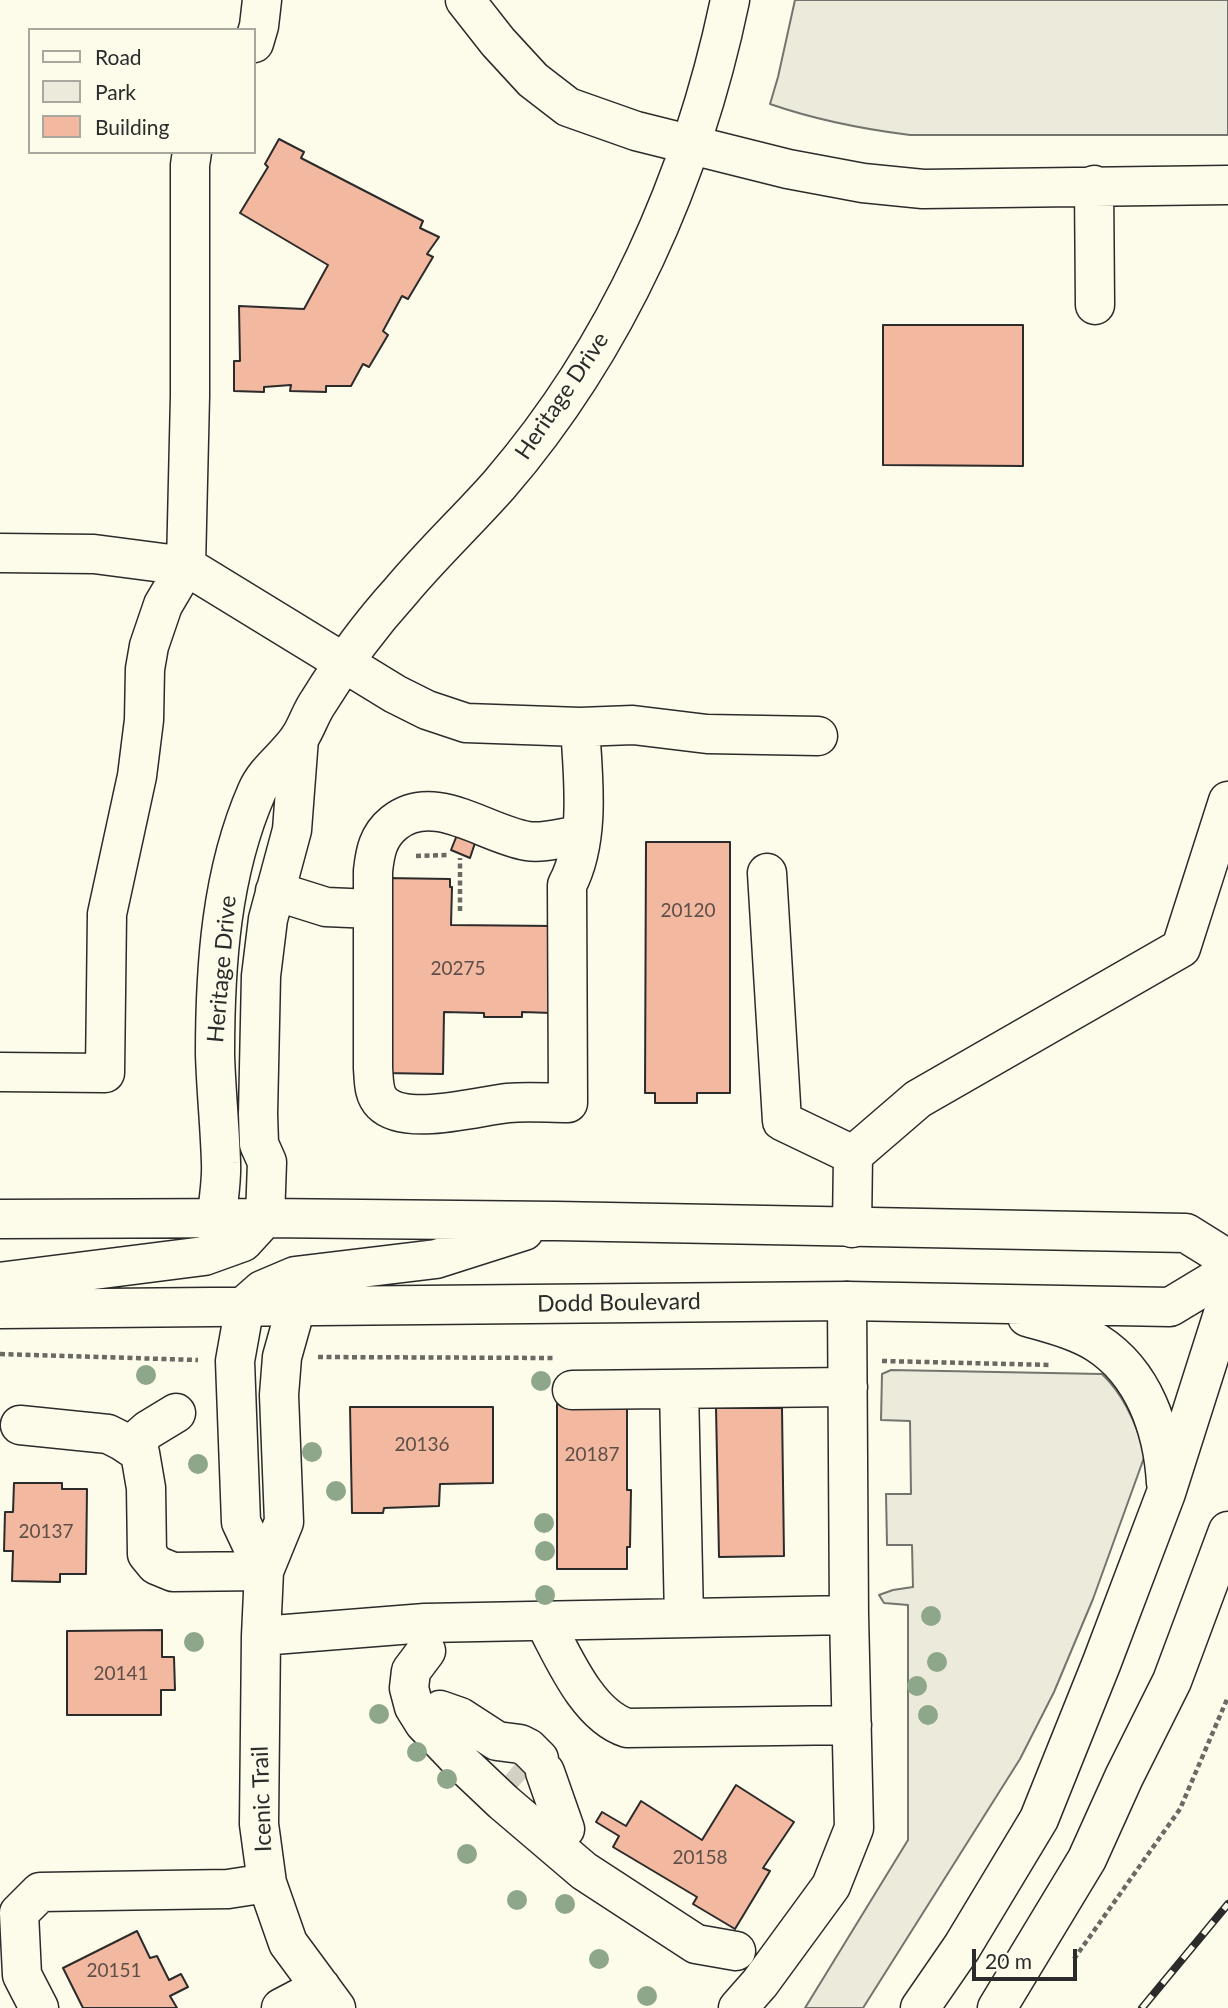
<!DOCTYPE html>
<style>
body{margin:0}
#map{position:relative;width:1228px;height:2008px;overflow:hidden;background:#fdfbea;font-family:Lato,sans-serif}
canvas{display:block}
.legend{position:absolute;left:28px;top:28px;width:228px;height:126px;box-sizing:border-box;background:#fdfbea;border:2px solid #a9a89e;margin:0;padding:9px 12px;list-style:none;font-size:21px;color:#2b2b2b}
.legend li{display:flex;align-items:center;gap:14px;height:35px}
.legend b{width:35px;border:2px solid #a9a89e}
.scale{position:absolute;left:972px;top:1949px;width:105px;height:32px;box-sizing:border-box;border:4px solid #2b2b2b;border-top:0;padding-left:9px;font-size:21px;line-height:24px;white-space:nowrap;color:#2b2b2b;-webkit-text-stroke:5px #fdfbea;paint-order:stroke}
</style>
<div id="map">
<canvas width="1228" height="2008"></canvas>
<ul class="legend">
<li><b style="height:9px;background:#fdfbea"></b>Road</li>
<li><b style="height:19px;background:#ecebdb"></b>Park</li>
<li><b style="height:19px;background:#f2b8a0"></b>Building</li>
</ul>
<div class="scale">20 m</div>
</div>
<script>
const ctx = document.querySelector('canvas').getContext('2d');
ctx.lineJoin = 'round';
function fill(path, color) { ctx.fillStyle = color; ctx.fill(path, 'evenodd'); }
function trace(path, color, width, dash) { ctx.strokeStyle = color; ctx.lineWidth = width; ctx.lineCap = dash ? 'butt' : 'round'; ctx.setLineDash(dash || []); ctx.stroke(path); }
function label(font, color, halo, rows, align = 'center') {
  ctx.font = font + ' Lato,sans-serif'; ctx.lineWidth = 5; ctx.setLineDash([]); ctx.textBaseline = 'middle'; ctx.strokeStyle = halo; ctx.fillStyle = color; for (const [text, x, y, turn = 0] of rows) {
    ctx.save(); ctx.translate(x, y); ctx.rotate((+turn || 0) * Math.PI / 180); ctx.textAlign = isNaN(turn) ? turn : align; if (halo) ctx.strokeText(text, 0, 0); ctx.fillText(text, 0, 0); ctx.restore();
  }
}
const green = new Path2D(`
 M795 0H1228V135H910C862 129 816 120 770 104L778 77Z
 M891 1370 1102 1374C1124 1395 1137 1425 1145 1455L1093 1599 1054 1692 1020 1759 863 2008H805L908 1840V1605L884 1603 879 1595 893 1590 913 1587 912 1545H887L886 1494H911L910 1421 881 1420 882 1374Z`);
const building = new Path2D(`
 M279 139 304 152 301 158 423 221 420 228 439 237 427 254 433 257 408 299 402 296 383 331 388 335 369 367 363 364 351 386H326V392L290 391 291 385 264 387V392L234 391V361H240L239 306 304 309 328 265 240 213 268 167 265 164Z
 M883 325H1023V466L883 465Z
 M457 835 475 843 470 858 451 850Z
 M646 842H730V1093H697V1103H655V1093H645Z
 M385 878 450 879V887H452L451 925 552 926V1013L522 1012V1017H484V1013L444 1012 443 1074 383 1073Z
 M557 1404 627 1405V1490H631L630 1547H627V1569H557Z
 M350 1407H493V1483L440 1484 439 1506 384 1508 383 1513H352Z
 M716 1408H782L784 1556 719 1557Z
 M14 1483H62V1489H87L86 1574H60V1582L12 1581 13 1551H4L5 1512H13Z
 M162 1630V1657H174L175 1690H161V1715H67V1631Z
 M736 1785 794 1822 763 1868 770 1871 735 1929 693 1904 697 1897 613 1847 619 1836 596 1822 602 1812 626 1826 641 1801 702 1840Z
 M137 1931 150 1958 157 1956 169 1980 181 1974 188 1987 170 1996 177 2008H83L63 1968Z`);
const minorTunnel = new Path2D(`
 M505 1776 518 1787`);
const path = new Path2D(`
 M416 856 450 855
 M460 911V858
 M0 1354 198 1360
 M318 1357 555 1358
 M882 1361 1052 1365
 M1074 1959 1180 1809 1228 1697`);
const minor = new Path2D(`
 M465 0 498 42 533 80 568 107 636 131 788 169 863 183 923 189 1228 185
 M254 43 259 26 262 0
 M1094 185 1095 305
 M0 553 94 554 186 566 395 694 427 710 466 723 580 727C583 776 591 840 567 885L568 1103C548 1103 528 1101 508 1103 478 1106 406 1127 382 1103 373 1094 374 1080 373 1068V871C375 852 378 836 394 823 434 791 485 834 527 841 543 844 564 837 580 835
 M580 727 633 725 707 734 818 736
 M767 873 782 1121 853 1155
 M275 891 326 907 373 909
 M0 1072 105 1073 107 914 137 776 144 720 145 669 149 646 163 605 186 566 190 396V165L192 152
 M217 1218C218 1200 222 1181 221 1163 220 1127 216 1090 215 1054 215 966 221 873 257 791 266 770 288 756 300 737 307 726 311 712 319 701 343 662 371 624 401 591 432 554 467 521 499 485 618 347 693 177 730 0
 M265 1218 267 1162 259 1144 258 1114 261 976 268 919 292 830 299 738
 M852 1228 853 1155 918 1099 1181 948 1228 801
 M245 1305 235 1361 241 1522 264 1571
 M296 1307 282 1357 279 1395 284 1522 264 1571 261 1636 259 1824 267 1883 288 1943 336 2008
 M679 1389 684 1618
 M572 1390 848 1387
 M20 1425 108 1434 122 1441 140 1453 146 1488 147 1554 156 1565 173 1572 264 1571
 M130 1446 148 1430 176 1413
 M544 1621C563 1656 587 1715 627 1728L852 1725
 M261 1636 425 1623 849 1615
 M426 1651 411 1671 409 1688 414 1707 424 1723 465 1766 503 1802 584 1871 696 1944 736 1951
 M440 1710 460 1717 497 1741 520 1744 528 1748 539 1759
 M545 1772 565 1829
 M39 2008 22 1975 19 1913 40 1892 228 1889 267 1883
 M281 2008 321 1987
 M738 2008 760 1983 831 1886 854 1828 849 1615 847 1301`);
const major = new Path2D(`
 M0 1219 265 1218 556 1221 1186 1233 1228 1259
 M0 1282 204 1256 243 1242 265 1218
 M245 1305 262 1290 295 1276 436 1259 524 1231
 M0 1309 847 1301 1170 1307 1228 1272
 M1027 1317C1051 1324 1076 1330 1097 1343 1144 1373 1163 1430 1166 1483
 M920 2008 962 1947 1039 1819 1102 1662 1166 1493 1228 1298
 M997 2008 1087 1859 1124 1777 1172 1681 1228 1531`);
const rail = new Path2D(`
 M1142 2008 1228 1904`);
const trees = [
 [146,1375],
 [541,1381],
 [312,1452],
 [198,1464],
 [336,1491],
 [544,1523],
 [545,1551],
 [545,1595],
 [931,1616],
 [194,1642],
 [937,1662],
 [917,1686],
 [379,1714],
 [928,1715],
 [417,1752],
 [447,1779],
 [467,1854],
 [517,1900],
 [565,1904],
 [599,1959],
 [647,1996]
];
const numberNames = [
 ["20120",688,911],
 ["20275",458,969],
 ["20136",422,1445],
 ["20187",592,1455],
 ["20137",46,1532],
 ["20141",121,1674],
 ["20158",700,1858],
 ["20151",114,1971]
];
const streetNames = [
 ["Heritage Drive",562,396,-56],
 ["Heritage Drive",222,969,-85],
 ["Dodd Boulevard",619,1303,-1],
 ["Icenic Trail",262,1799,-92]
];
fill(green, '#ecebdb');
trace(green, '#74746e', 2);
fill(building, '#f2b8a0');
trace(building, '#2b2b2b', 2);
trace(minorTunnel, '#d3d1c4', 38, [38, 19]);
trace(minor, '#2b2b2b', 41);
trace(major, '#2b2b2b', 41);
trace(path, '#6a6964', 4.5, [5, 3.5]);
trace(minor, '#fdfbea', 38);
trace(major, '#fdfbea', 38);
trace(rail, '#2b2b2b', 8);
trace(rail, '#fdfbea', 5, [16]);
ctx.fillStyle = '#8ea78a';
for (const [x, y] of trees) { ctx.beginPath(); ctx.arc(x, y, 10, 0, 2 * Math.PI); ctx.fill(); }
label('19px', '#5d4e48', null, numberNames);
label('23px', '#2b2b2b', '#fdfbea', streetNames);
</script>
